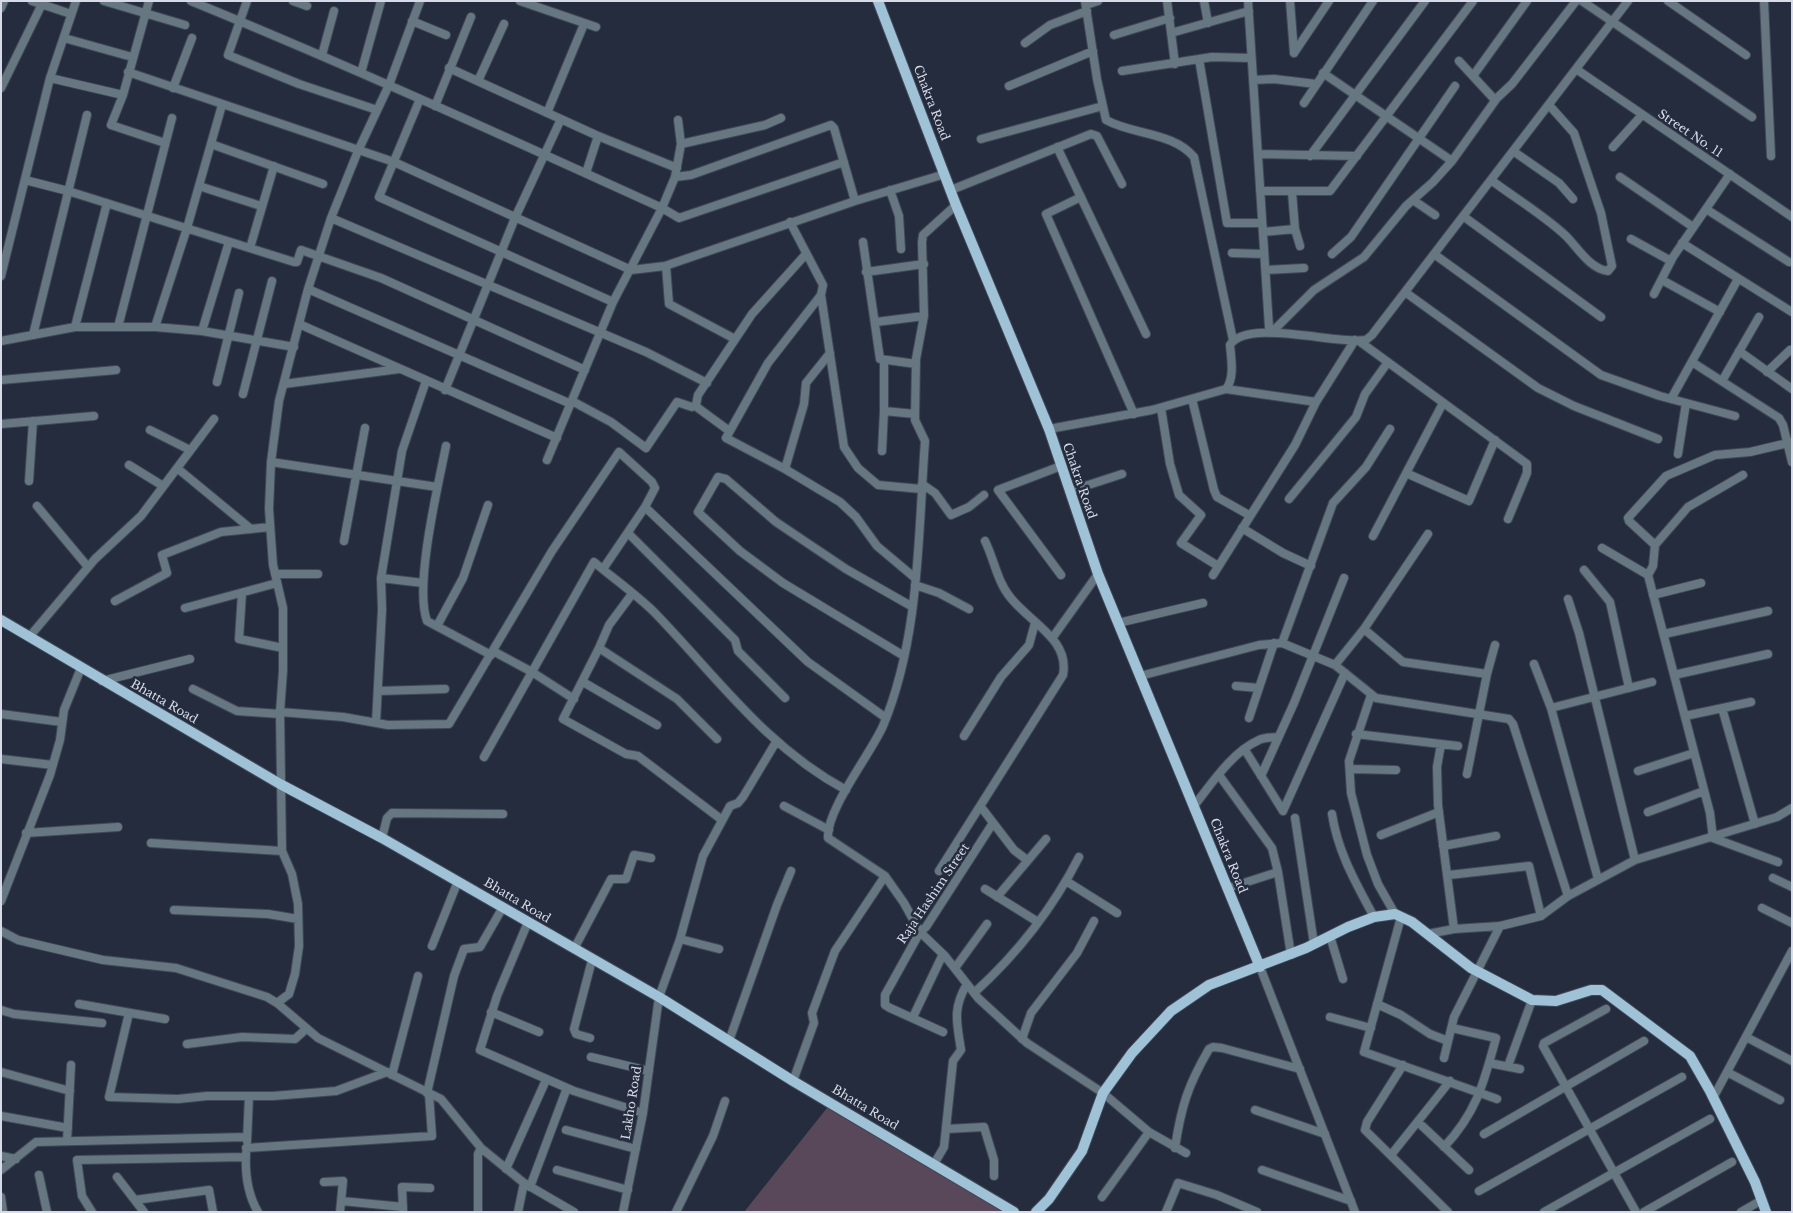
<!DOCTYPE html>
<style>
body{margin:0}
#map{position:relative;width:1793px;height:1213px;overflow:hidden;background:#242c3e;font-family:"Libre Baskerville",serif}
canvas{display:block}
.frame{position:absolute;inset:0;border:2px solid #d6dbe7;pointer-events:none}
</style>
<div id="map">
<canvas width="1793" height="1213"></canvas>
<div class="frame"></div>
</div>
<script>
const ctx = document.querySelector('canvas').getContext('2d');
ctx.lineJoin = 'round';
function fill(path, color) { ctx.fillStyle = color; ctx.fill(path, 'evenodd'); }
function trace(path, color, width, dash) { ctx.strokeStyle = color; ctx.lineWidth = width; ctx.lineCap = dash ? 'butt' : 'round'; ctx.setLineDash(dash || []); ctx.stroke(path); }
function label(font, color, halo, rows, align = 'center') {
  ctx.font = font + ' "Libre Baskerville",serif'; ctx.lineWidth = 5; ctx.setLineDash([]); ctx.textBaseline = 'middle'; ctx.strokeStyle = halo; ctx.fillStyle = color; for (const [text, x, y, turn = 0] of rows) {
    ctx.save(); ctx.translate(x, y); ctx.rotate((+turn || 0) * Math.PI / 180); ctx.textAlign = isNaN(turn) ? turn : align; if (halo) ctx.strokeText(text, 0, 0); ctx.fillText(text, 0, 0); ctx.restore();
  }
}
const green = new Path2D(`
 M831 1103 1016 1212H744Z`);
const minor = new Path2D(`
 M32 1 71 14
 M104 1 185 25
 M149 1 123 95 111 125 165 143
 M191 1C350 66 506 137 662 208L679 218 844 162
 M247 1 228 55 299 84 377 110
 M293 1 307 6
 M520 1 596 27
 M1085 1 1097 79 1106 120C1133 135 1173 132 1194 157L1233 340
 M1167 1 1175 64
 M1204 1 1208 23
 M1248 1 1269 327 1272 332 1314 290 1364 257 1406 206 1433 182 1452 161 1497 98 1512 84 1576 1
 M1290 1 1294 53
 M1582 1 1752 117
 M1668 1 1746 55
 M1764 1 1771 156
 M1086 5 1098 1
 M1 8 4 1
 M412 21 446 35
 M1171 33 1249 11
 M1114 35 1170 18
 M64 38 132 57
 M1025 43 1050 25 1087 11
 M1294 53 1329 1
 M322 55 334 11
 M1199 59 1227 223H1262
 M1459 61 1495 100
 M449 68 598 136 677 168
 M1576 69 1792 217
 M1122 71 1212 57 1251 58
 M128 72 394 162 631 270 665 266 855 201 945 174
 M361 73 381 1
 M1323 73 1452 161
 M1473 76 1527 1
 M50 78 123 95
 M1253 80 1274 79 1316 84
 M478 81 504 24
 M1009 86 1093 51
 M1 88 42 4
 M173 88 192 38
 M420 99 379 197 613 302
 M1304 103 1373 1
 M435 106 471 17
 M547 113 584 24
 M981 139 1103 106
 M211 144 323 184
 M681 144 765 125 781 118
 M1057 147 1146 334
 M1613 147 1642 115
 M1513 151 1559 183 1573 199
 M1258 154 1357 156
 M1310 156 1425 1
 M586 173 598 136
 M675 177 691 175 831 125 834 128 855 201
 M1620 177 1693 227
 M25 180 68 191 294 262H297L301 250 381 278 585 370
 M1491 180C1515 198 1545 216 1566 236 1578 248 1590 269 1608 271L1612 266 1601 213 1574 133 1549 105
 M199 186 261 206
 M890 190 899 216 901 249
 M951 190 1091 134 1097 136 1122 184
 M1260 191H1330L1473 1
 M1292 192 1295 229 1300 246
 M1081 197 1046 214 1134 414
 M1413 200 1435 215
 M956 205 923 235 922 242 924 316 916 359 915 420 925 441C918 536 920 637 883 726 870 755 826 810 828 838L885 876 904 903 920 932 945 956 978 998 1027 1043 1103 1093 1149 1132 1186 1153
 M1706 209 1789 262
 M1463 216 1601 317
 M331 218 646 352 707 383
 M790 222 823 285 821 295 844 447 858 468 878 485 921 489
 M1263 232 1295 229
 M1631 239 1671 261
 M863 242 880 359 916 364
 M1682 243 1792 312
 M250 248 274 166
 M1232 253 1264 254
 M1332 254 1351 237 1455 86
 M1434 254 1601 375 1660 396 1735 416
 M666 266 669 304 735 339
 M1266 270 1304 268
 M866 272 924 264
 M1 276 50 78 76 1
 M1662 280 1720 312
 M308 289 571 404
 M1405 292 1538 388 1574 406 1658 439
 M1654 294 1673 257 1730 174
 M821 295 768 363 726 438 785 469 840 502 856 517 877 546 915 578
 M876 322 924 316
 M299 324 557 438
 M75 327 107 203
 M118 327 172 118
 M155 327 202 331 294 347
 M202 331 229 242
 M33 335 87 115
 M1 341 75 327H155L187 228 222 105
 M1359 341 1527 464V473L1508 519
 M1739 351 1792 389
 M884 360V411L915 414
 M1692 362 1779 418 1783 425 1792 462
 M1767 372 1790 350
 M1 380 116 370
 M1722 381 1759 317
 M217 382 239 293
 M284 384 399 369
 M1226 389 1316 402 1355 340
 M445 390 515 218 561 119
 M243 394 272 281
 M1192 399 1214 490 1217 497 1249 515
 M1671 399 1738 279
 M572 401 611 422 646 448 677 402 692 407 696 405
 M1161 408 1170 464 1179 495 1201 515 1181 543 1218 566
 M1 424 94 416
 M1049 429 1152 410 1226 389C1235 378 1231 358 1230 345 1247 318 1338 345 1366 340L1372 335 1628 1
 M150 430 190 450
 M728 430 698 408 696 405 698 395 752 314 806 254
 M446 446C438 486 414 586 427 621L491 655
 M882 451 884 411
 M1678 454 1686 403
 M547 460 613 302 662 208 675 177 681 144 678 120
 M271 462 437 487
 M129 465 163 486
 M177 468 251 529
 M785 469 804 404 806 383 830 353
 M1406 473 1469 501 1495 440
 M29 481 33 421
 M922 484 935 493 951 515 969 507 984 495
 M1070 491 1122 474
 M1289 499 1356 417 1365 394 1388 362
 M37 506 88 567
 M1242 528 1283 553 1311 566
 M628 533 735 640 738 651 785 698
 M1373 536 1443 403
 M344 541 365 428
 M1655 545 1629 521 1628 518 1666 476 1715 455 1750 452 1792 442
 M1602 548 1648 575 1710 813 1713 838 1778 862
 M603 569 645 507 808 662 886 718
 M1584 570 1610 602 1629 688
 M275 574H318
 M1061 575 998 490 1061 466
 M1213 575 1295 445 1316 402
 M1648 575 1653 566 1655 545 1688 507 1743 475
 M381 578 423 583
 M915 585 939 593 969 609
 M242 593 239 639 283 648
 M1653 595 1701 583
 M1568 599 1579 633 1635 860
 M115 601 167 573 162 555 221 532 270 527
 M185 608 277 583
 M1118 623 1203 603
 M437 626 463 578 488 505
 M1364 629 1403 662 1487 674
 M1664 634 1768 611
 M30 636 95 559 141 516 214 419
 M1053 637 1098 574
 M1282 643 1333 503 1366 467 1390 429
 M599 648 609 625 632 594
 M493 651 532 672 574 699
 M904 656 783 583 740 551 700 514 698 512 718 477 726 479 776 522 846 569 911 606
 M1534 664 1551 708 1598 879
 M1335 665 1364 629 1428 534
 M1674 675 1768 654
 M1140 676 1259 645 1282 643 1335 665 1376 698 1509 719 1513 724 1568 896
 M102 681 190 659
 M583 682 657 725
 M1236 686 1259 688
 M193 689 237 711 280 714
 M378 691 445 689
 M1371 695 1349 761 1351 793 1367 855 1378 884 1395 914
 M1551 708 1652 682
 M1722 708 1755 824
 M280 712 343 717 388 725 449 724 552 551 619 452 652 482 655 488 645 507
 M1 714 62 722
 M1685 716 1751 702
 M1249 718 1274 643
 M376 723 382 610 381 578 402 451 426 381
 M1356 734 1458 746
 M964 736 1001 677 1029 645 1035 623
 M717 739 677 699 599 648 563 719 626 754 638 756 722 820
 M1441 744 1437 767 1438 805 1454 929
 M1245 750 1283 811
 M484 757 594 562C614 579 637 595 655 613 717 677 766 747 846 790
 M1 759 53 765
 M1350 769 1396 770
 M1638 771 1694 753
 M1467 774 1487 674 1495 645
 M1219 775 1272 848 1278 872 1291 955
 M1261 776 1294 703 1344 578
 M784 806 829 830
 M1194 806C1212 783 1232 752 1259 740 1265 737 1272 738 1278 737
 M981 807 1014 850 1027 860
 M1283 811 1345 673
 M1648 812 1704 791
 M1332 814C1338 853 1356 883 1374 917
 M1295 818 1314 944
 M26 833 118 827
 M1381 835 1439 812
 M382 838 387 818 392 813 503 814
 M151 843 282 851
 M1443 846 1496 836
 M939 871 1063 675C1070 639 1029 622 1010 597 997 581 994 559 985 541
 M1449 875 1529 866 1541 916
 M1773 878 1792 887
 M1066 881 1117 913
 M1228 888 1278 872
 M985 889 1038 922
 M997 897 1046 839
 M1 901 50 775 60 740 64 710 81 668
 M1762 908 1792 923
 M174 910 268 914 298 919
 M1401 917 1364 1052 1497 1099
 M528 922 497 996 480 1050 574 1091 643 1113
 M1 931 18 940 103 960 176 968 267 997 277 1003 318 1038 441 1099 481 1148 524 1183 574 1212
 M1428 934 1454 929 1500 926 1541 916 1568 896 1635 860 1777 817 1792 808
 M1330 936 1343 979
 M680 939 719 949
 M432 946 458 881
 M574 949 611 879H626L634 855 651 858
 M1260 967 1355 1212
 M955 968 987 924
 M974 993C1017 954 1053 908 1079 857
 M277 1003 289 994 295 974 299 946 298 904 292 874 282 851 280 712 283 671V608L273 565 269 509 271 462 279 401 308 289 331 218 358 151 389 85 420 1
 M79 1004 165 1019
 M1377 1004 1401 1015 1430 1034 1448 1041
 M1606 1009 1544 1043 1543 1046 1636 1212
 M1 1010 14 1014 102 1023
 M491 1012 539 1032
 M129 1013 109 1097 178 1099 207 1096H273L336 1091 387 1072
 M913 1017 943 954
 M1330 1017 1371 1028
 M943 1032 890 1008 885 1005V995L920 932 926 927 993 823
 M1746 1037 1792 1061
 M590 1038 576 1034 574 1029 592 960
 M1022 1039 1031 1013 1077 953 1094 921
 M729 1041 777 905 791 871
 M187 1044 242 1037 295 1039 306 1029
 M591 1057 649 1071
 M1444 1058 1454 1017 1500 926
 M1489 1063 1520 1069
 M1403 1065 1367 1122 1365 1130 1448 1212
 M1508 1066 1532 1000
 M1 1072 70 1091
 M1727 1072 1780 1100
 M392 1075 418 976
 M793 1081 814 1023 812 1013 835 951 885 876
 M427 1093 454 976 464 949 480 947 503 907
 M1713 1098 1792 951
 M1255 1110 1325 1134
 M1 1116 68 1128
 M1418 1122 1469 1170
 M946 1129 984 1127 994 1160V1176
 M566 1130 636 1149
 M1484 1134 1644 1041
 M67 1141 71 1065
 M247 1141 249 1096
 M1444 1147C1477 1112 1484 1082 1496 1038L1452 1028
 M246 1148 432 1136 429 1094
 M1175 1148C1181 1107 1188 1085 1209 1049L1213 1047 1222 1048 1300 1069
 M246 1153C245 1173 248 1195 258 1212
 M1391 1155 1450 1081
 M1 1156 16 1159
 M934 1164 944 1147 953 1061 961 1050C957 1023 952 1009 967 984
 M506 1169 546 1080
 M1 1170 36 1142 247 1137
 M557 1170 628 1190
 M1262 1170 1351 1201
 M39 1175 47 1212
 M117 1177 144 1212
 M324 1182 343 1181 340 1212
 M530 1187 567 1088
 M1479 1191 1682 1077
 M1 1197 3 1212
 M1102 1197 1149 1132
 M135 1200 209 1190 213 1212
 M342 1201 403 1207
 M403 1210 402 1187 430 1188
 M92 1212 82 1196 77 1160 246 1157
 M478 1212V1154L481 1148
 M518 1212 524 1183
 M623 1212 643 1113 659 997 680 939 703 856 730 806 738 803 743 797 776 742
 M676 1212 713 1136 725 1101
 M1166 1212 1178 1183 1217 1195 1257 1212
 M1544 1212 1710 1119
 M1644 1212 1732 1162
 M1741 1212 1762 1200`);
const major = new Path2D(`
 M878 1 956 205 1049 429 1098 574 1260 967
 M1 620 280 784 382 838 659 997 793 1081 1014 1212
 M1036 1212 1049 1199 1082 1151 1103 1093 1132 1053 1171 1011 1209 985 1306 948 1348 927 1374 917 1395 914 1412 922 1471 968 1532 1000 1556 1001 1591 990H1602L1690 1056 1710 1091 1755 1182 1766 1212`);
const streetNames = [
 ["Chakra Road",931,103,69],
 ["Street No. 11",1690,134,34],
 ["Chakra Road",1079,481,71],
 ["Bhatta Road",164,702,30],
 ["Chakra Road",1228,856,68],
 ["Raja Hashim Street",934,894,-56],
 ["Bhatta Road",517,901,31],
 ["Lakho Road",632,1103,-81],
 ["Bhatta Road",865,1108,31]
];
fill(green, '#594859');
trace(minor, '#404859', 10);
trace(major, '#404859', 12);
trace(minor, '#677781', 8);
trace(major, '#a0c2d6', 10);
label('12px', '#d6dbe7', '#242c3e', streetNames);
</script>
